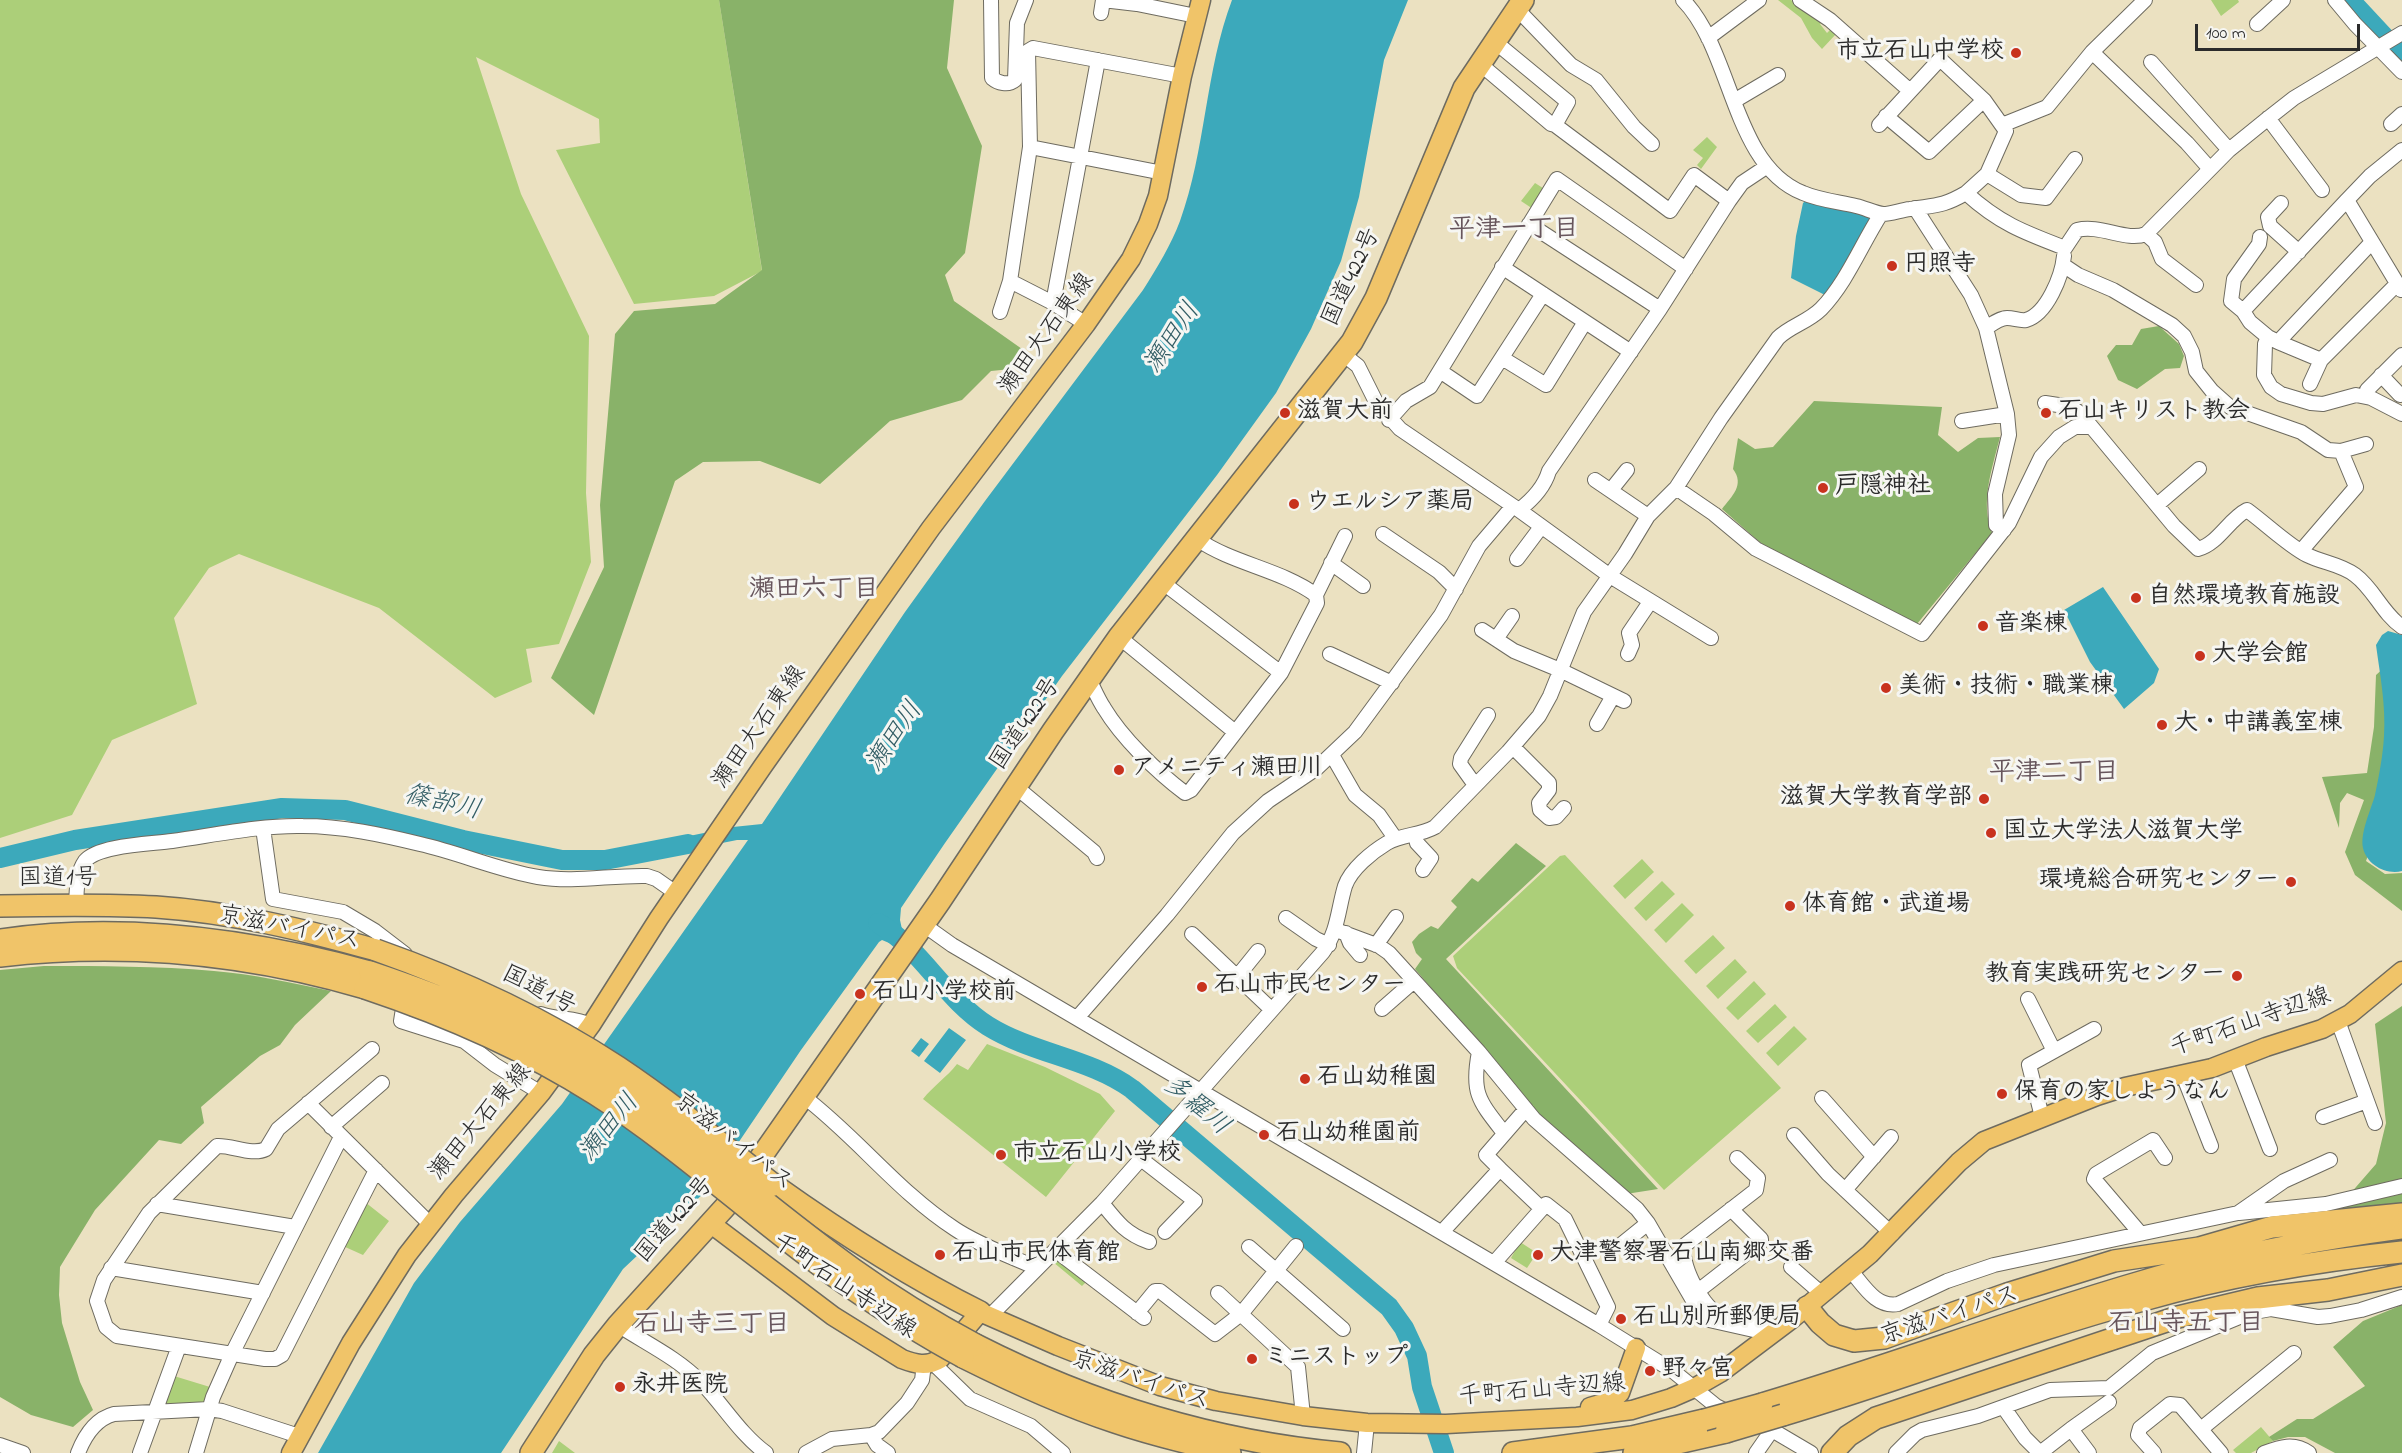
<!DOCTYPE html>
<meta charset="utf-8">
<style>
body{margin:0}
#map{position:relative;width:2402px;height:1453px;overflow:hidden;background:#ebe1c1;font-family:"Indie Flower",sans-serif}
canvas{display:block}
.scale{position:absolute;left:2195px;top:24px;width:165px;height:27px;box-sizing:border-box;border:3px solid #2b2b2b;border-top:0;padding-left:8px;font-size:18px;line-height:21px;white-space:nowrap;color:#2b2b2b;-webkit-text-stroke:4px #f6f6f2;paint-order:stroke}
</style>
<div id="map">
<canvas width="2402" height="1453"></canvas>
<div class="scale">100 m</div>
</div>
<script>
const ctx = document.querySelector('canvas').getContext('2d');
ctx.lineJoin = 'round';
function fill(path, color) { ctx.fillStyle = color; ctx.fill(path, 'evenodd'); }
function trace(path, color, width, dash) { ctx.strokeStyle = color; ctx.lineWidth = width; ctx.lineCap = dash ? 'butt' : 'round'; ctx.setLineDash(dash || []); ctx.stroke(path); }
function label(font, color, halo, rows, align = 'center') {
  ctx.font = font + ' "Indie Flower","Klee One",sans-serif'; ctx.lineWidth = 6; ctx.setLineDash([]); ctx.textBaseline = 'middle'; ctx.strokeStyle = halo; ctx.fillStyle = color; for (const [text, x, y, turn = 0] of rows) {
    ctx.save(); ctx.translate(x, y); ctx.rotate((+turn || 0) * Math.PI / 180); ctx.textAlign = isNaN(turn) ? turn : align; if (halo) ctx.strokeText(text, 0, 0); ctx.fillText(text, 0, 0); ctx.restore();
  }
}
const green = new Path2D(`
 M0 0H719L762 271 714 296 634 304 556 150 600 143 599 119 476 57 521 194 589 336 586 493 591 562 559 644 526 649 532 682 495 698 379 608 239 554 209 568 174 618 197 704 112 740 72 815 0 838Z
 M1778 0H1791L1822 22 1820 24 1827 33 1831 29 1836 34 1822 49 1812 38 1801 18Z
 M2211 0H2238L2239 2 2221 16Z
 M1707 137 1717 147 1701 169 1697 165 1703 158 1693 150Z
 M1535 183 1546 190 1533 209 1521 201Z
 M1565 855 1781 1088 1664 1190 1457 968 1453 956 1560 856Z
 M1642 859 1654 872 1625 899 1613 886Z
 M1662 881 1675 894 1646 921 1634 908Z
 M1682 903 1694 915 1666 943 1654 930Z
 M1713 935 1725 948 1696 974 1684 961Z
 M1735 959 1747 972 1718 999 1706 986Z
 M1754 981 1766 994 1738 1020 1726 1008Z
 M1775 1004 1787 1017 1758 1043 1746 1031Z
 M1794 1026 1807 1039 1778 1066 1766 1053Z
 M987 1044 1045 1067 1100 1094 1115 1111 1046 1197 923 1099C933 1086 947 1077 957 1064L968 1070Z
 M365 1202 389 1221 363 1255 343 1246Z
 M1520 1242 1537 1253 1527 1268 1511 1258Z
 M1057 1258 1090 1278 1082 1286 1053 1262Z
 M174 1376 210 1387 204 1402 167 1404 165 1400Z
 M2261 1427 2273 1441 2251 1453H2236L2233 1450Z
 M559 1441 575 1453H552Z`);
const forest = new Path2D(`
 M719 0H954L947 68 982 146 965 253 945 275 954 301 1022 349 1011 369 991 371 962 400 890 421 820 484 760 461 703 462 675 481 594 715 551 678 604 567 600 505 615 334 634 311 715 304 762 270Z
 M2159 326 2179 344 2184 356 2180 368 2165 369 2137 389 2118 380 2107 356 2116 345H2132L2141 329Z
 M1814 401 1942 407 1938 435 1958 452 1978 438 2000 437C1992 469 1980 502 1992 533L1917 624 1763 545 1722 509C1732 496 1745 485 1733 469L1738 438 1755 449 1773 447Z
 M2386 666 2391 731 2379 824 2366 861 2385 874 2402 873V911L2355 875 2345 852 2364 800 2347 793 2340 803 2339 828 2322 777 2367 773 2374 727 2376 675Z
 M1516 843 1546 866 1446 959 1658 1189 1626 1194 1540 1117 1415 969 1422 959 1416 953 1412 942 1419 934 1431 926 1438 929 1457 907 1451 901 1472 878 1478 882Z
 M44 966C101 966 157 966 214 971 253 974 292 983 331 991L295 1025 280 1045 260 1056 201 1107 204 1123 181 1144 159 1140 95 1210 60 1267 59 1295 62 1323 80 1382 93 1410 73 1427 31 1415 0 1397V970Z
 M2402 1006V1204L2336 1210 2376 1164 2386 1123 2375 1024Z
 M2402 1305V1453H2335L2305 1437H2288L2273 1441 2269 1437 2297 1419H2313L2365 1386 2333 1347 2363 1321Z`);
const water = new Path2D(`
 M1232 0H1408L1384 60 1359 197 1341 261 1311 329 1276 393 1217 475 1062 676 945 843 901 908 900 920 903 934 894 945 882 940 879 942 801 1050 705 1192 623 1269 501 1453H318L414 1283 460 1222 562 1104 748 840H737L662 855 660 842 733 827 762 824 905 612 985 501 1143 290C1157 268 1171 245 1180 221 1206 150 1205 71 1232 0Z
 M1808 199 1868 213 1871 219 1837 280 1825 295 1791 278 1796 236 1803 203Z
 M2103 587 2159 669 2154 683 2124 709 2090 662 2064 610Z
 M2388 631 2402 635V871C2386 875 2367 865 2363 848 2360 832 2371 810 2375 795 2379 776 2383 755 2384 736 2386 705 2380 675 2376 645L2382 635Z
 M949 1028 966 1040 940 1073 924 1061Z
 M921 1038 929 1044 919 1057 911 1051Z`);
const river = new Path2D(`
 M2350 0 2402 56
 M0 858 75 840 282 808 345 810 463 840 562 860H605L688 844
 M878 923C921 948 945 999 988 1026 1033 1054 1089 1058 1132 1089L1389 1307 1404 1328 1417 1356 1422 1387 1444 1453`);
const minor = new Path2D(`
 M991 0 992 78C998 83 1008 86 1015 80L1017 23 1026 0
 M1683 0C1733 51 1732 165 1803 193 1819 200 1839 202 1856 206 1865 208 1875 213 1883 214 1891 214 1901 210 1910 209 1935 205 1942 207 1966 193 1999 223 2023 232 2065 248L2077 230C2101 224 2126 242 2146 234L2229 150 2266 120 2294 98 2402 33
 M1800 0 1830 20 1909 90
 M2335 0 2355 24 2402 72
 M1517 9 1571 65 1596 80 1634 127 1652 144
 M1101 13 1103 0 1137 4 1196 16
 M2257 24 2283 0
 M1708 38 1759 0
 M1494 41 1568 102 1555 125
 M2092 52 2187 143 2210 169
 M2151 62 2229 150
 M1479 63 1551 124 1555 125 1670 211 1694 175 1729 201
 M1734 101 1778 75
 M1886 116 1929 152 1984 100
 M2268 118 2322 190
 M2391 124 2402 114
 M1879 125 1940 59 1984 100 2006 131 1987 174 1966 193
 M2002 125 2047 107 2092 52 2145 0
 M1030 147 1163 173
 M1987 174 2021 195 2046 198 2075 159
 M2281 203 2268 217 2270 226 2299 252
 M1915 208 1971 295 1986 328 2007 414 2009 435 1995 494 1996 525 2004 530
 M1529 224 1660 309
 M2146 234 2155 242 2162 259 2196 285
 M2372 242 2278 342 2321 360 2397 284
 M2063 265 2078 275 2113 290 2172 325 2184 336 2192 352 2196 371 2212 391 2230 407 2301 432 2328 450 2341 451 2366 444
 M1502 267 1631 352
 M2401 290 2347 200 2370 176 2402 150
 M1053 303 1098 60
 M2243 311 2231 301 2234 279 2259 244 2260 237
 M1000 312 1010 281
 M1086 324 1053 303 1010 281 1030 147 1028 51 1033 48 1182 76
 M1986 328C1992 324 2000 318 2007 318 2014 318 2020 321 2026 320 2047 314 2062 276 2064 256
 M2268 337 2250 322 2243 311 2347 200
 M2278 342 2268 337 2265 344 2264 375 2271 387 2281 394 2311 403 2323 404 2356 395 2371 398 2402 414
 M1343 354 1358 366 1376 402 1400 429 1519 510 1610 576 1711 638
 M1502 358 1546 385 1585 322
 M1440 371 1477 396 1543 294
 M2381 375 2400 395
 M2310 384 2321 360
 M2367 390 2402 355
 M2045 403 2071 407 2080 413 2174 526 2198 549C2218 544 2229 519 2247 510 2265 523 2289 546 2307 555 2323 563 2340 564 2355 575 2374 589 2382 613 2402 627
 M1389 420 1406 401 1430 387 1557 179 1686 269
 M1962 421 2007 414
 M1595 480 1648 516
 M1676 488 1714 514 1756 549 1922 634 2009 523 2041 457 2059 437 2075 427H2091
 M1611 490 1627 470
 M2157 505 2199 469
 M1519 510C1532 500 1544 488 1549 471L1660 309 1729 201 1742 183 1766 167
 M1383 534 1439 572 1456 589
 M2301 551 2356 487 2341 451
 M1517 559 1541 527
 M1331 563 1363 586
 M1162 582 1281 673
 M1316 595 1345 536
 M1482 630 1514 651 1560 670 1624 701
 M1119 637 1235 732
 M1496 639 1512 616
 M1330 654 1392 683
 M1628 654 1632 645 1629 633 1650 602
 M1089 679C1094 689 1098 699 1104 708 1122 738 1157 772 1185 793L1191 790 1281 673 1317 603 1316 595C1280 569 1233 564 1197 539
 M1597 724 1613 696
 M1513 747 1549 783V790L1539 803 1540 810 1549 818 1556 817 1564 808
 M1332 755 1355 795 1379 815 1395 838
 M1475 785 1460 764 1461 758 1488 715
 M1016 787 1094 852 1097 858
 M263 828 273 899 343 912 375 931 405 954
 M1415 835 1417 843 1431 858 1423 870
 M76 905C77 890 76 874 85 861 98 845 152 844 172 841 215 835 260 825 303 826 342 826 383 835 420 844 460 853 498 870 538 877 575 883 610 875 647 876L656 879 676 893
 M1286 918 1316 939 1329 945
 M924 925 952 945 1599 1325 1673 1371 1716 1406 1732 1414
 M1336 930 1379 946 1389 953 1479 1052 1534 1119 1637 1209 1648 1223 1702 1316 1709 1320 1758 1331 1767 1338
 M1346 933 1350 943 1360 955
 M1192 934 1272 1010
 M1376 945 1396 917
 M1237 977 1258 951
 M405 996 401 1021 464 1041 495 1065 541 1093
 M2028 999 2054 1051
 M1382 1009 1414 981
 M541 1014C558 1020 574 1017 591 1025
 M1077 1018 1167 915 1233 833 1268 801 1317 768 1355 732 1441 615 1479 546 1513 506
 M2338 1021 2375 1123
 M372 1049 278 1129 266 1149C252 1156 232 1145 217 1146L149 1213 104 1280 97 1301 106 1327 117 1336 265 1359H275L282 1355 376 1170
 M1479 1052C1471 1093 1479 1101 1504 1133
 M2235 1059 2270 1149
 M2183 1075 2211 1146
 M803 1096C857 1137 898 1192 955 1229 979 1245 1010 1256 1037 1268
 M1822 1098 1874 1157
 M308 1103 430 1224
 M2042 1117 2029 1065 2094 1029
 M2323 1117 2367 1101
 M331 1127 382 1083
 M1794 1135 1828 1174 1892 1234
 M1737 1158 1758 1178 1756 1190 1685 1245C1678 1261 1702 1306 1717 1313L1765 1321 1776 1331
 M1141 1159 1195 1201 1165 1232
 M1500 1169 1486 1155 1526 1109
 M1845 1190 1891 1137
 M1102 1203C1117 1222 1126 1234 1149 1242
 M157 1204 295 1227
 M2239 1213 2326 1204 2402 1186
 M1442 1232 1500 1169 1542 1209
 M2140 1233 2094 1179 2096 1174 2153 1140 2165 1158
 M1622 1244 1648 1223
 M1249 1247 1343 1329
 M1055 1250 1144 1318
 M1494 1263 1546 1204 1565 1219 1608 1307 1599 1325
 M1791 1267 1822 1294
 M111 1268 263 1293
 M1851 1271C1864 1286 1876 1308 1898 1304L1947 1281 1994 1265 2238 1213 2284 1181 2330 1160
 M1698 1291 1761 1242V1239L1731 1209
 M1218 1293 1298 1367 1303 1416
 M1137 1313 1155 1291H1160L1215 1334 1241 1314 1296 1246
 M990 1316 1102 1203 1323 952C1338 932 1338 909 1345 886 1351 869 1372 852 1387 843 1402 834 1419 836 1435 827L1508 752 1539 716 1550 696 1584 612 1625 554 1648 516 1676 488 1721 418 1778 338C1790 326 1808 322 1821 309 1847 282 1861 245 1881 214
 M618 1325C647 1344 676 1357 701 1382 724 1406 740 1434 766 1453
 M933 1363 970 1399 1031 1426 1063 1453
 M2004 1408 2025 1438 2040 1453 2071 1429 2089 1453
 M1756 1424 1772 1430 1811 1453
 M2071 1429 2109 1402
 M2201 1429 2294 1353
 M871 1435 877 1445 888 1453
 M0 1445 23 1453
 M78 1453C85 1435 95 1419 114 1414L209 1409 222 1411 299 1436
 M140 1453 179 1346
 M196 1453 213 1397 232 1354 341 1137
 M806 1453 832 1439 871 1435 879 1432 907 1403 922 1380 924 1364
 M1364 1453 1367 1423
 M1756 1453 1772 1430
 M1896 1453 1915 1434 1922 1430 1978 1416 2050 1390 2109 1388 2152 1353 2249 1313 2271 1309 2318 1317 2330 1316 2361 1310 2402 1297
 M2154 1453 2138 1435 2140 1428 2170 1404 2180 1405 2221 1453
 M2264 1453C2280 1447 2294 1442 2309 1453`);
const major = new Path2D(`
 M710 1223 833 1316 902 1359C915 1364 927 1367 940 1359L980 1312 1058 1346 1160 1386 1216 1401 1303 1416 1367 1423 1446 1424 1577 1417 1632 1410 1671 1398 1694 1388 1720 1373 1793 1318 1870 1254 1959 1162 1984 1141 2097 1096 2125 1087 2212 1068 2266 1047 2322 1029 2350 1014 2402 971
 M1590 1407 1611 1401 1620 1393 1636 1348
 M291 1453 351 1343 407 1255 454 1195 541 1093 591 1025 659 918 763 766 931 528 1086 324 1131 259 1148 224 1158 196 1182 76 1201 0`);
const highway = new Path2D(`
 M0 906C52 905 104 904 156 907 231 912 305 930 376 950
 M0 940C124 922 250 939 370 972
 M0 956C123 942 246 953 365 988
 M774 1185C840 1232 908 1276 980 1312
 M1807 1307 1820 1323 1834 1335 1854 1341 1884 1338 2007 1294 2114 1261 2199 1248 2272 1227 2402 1214
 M976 1345C1090 1403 1212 1441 1340 1453
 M963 1357C1013 1382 1063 1405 1115 1422 1153 1435 1191 1444 1230 1453
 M1762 1404C1903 1362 2041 1309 2183 1270 2255 1251 2328 1238 2402 1228
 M1783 1415C1904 1379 2021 1333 2143 1300 2228 1276 2314 1261 2402 1252
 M531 1453 594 1355 618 1325 726 1206 761 1157 940 901 1053 731 1119 637 1352 342 1376 298 1464 88 1523 0
 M1513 1453 1632 1437 1704 1420
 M1634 1453 1726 1432
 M1832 1453 1848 1436 1876 1418 2178 1317 2258 1298 2328 1290 2402 1275`);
const highwayBridge = new Path2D(`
 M376 950C461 980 543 1018 618 1067 672 1103 723 1145 774 1185
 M370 972C447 998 523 1028 592 1072 684 1131 764 1205 853 1269 892 1297 933 1322 976 1345
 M365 988C446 1015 523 1048 595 1094 683 1150 759 1223 844 1283 883 1310 922 1335 963 1357
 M1704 1420 1762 1404
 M1726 1432 1783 1415`);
const markers = [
 [2016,53,6,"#c8321e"],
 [1892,266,6,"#c8321e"],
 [1285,413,6,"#c8321e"],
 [2046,413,6,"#c8321e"],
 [1823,488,6,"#c8321e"],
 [1294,504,6,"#c8321e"],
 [2136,598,6,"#c8321e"],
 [1983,626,6,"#c8321e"],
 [2200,656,6,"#c8321e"],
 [1886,688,6,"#c8321e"],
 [2162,725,6,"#c8321e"],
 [1119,770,6,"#c8321e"],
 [1984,799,6,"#c8321e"],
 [1991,833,6,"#c8321e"],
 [2291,882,6,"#c8321e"],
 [1790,906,6,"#c8321e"],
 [2237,976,6,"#c8321e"],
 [1202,987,6,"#c8321e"],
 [860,994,6,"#c8321e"],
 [1305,1079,6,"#c8321e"],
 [2002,1094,6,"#c8321e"],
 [1264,1135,6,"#c8321e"],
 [1001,1155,6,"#c8321e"],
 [940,1255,6,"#c8321e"],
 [1538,1255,6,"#c8321e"],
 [1621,1319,6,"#c8321e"],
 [1252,1359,6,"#c8321e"],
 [1650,1371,6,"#c8321e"],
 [620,1387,6,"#c8321e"]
];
const poiNames = [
 ["市立石山中学校",2004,53,"right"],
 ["円照寺",1904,266],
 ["滋賀大前",1297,413],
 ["石山キリスト教会",2058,413],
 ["戸隠神社",1835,488],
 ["ウエルシア薬局",1306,504],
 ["自然環境教育施設",2148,598],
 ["音楽棟",1995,626],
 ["大学会館",2212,656],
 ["美術・技術・職業棟",1898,688],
 ["大・中講義室棟",2174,725],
 ["アメニティ瀬田川",1131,770],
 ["滋賀大学教育学部",1972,799,"right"],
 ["国立大学法人滋賀大学",2003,833],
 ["環境総合研究センター",2279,882,"right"],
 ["体育館・武道場",1802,906],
 ["教育実践研究センター",2225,976,"right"],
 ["石山市民センター",1214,987],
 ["石山小学校前",872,994],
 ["石山幼稚園",1317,1079],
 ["保育の家しようなん",2014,1094],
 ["石山幼稚園前",1276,1135],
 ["市立石山小学校",1013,1155],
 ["石山市民体育館",952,1255],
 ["大津警察署石山南郷交番",1550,1255],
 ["石山別所郵便局",1633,1319],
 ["ミニストップ",1264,1359],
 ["野々宮",1662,1371],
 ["永井医院",632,1387]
];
const streetNames = [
 ["国道422号",1353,278,-65],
 ["瀬田大石東線",1048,335,-54],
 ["国道422号",1027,725,-56],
 ["瀬田大石東線",761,728,-55],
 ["国道1号",58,880],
 ["京滋バイパス",289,930,11],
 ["国道1号",538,992,27],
 ["千町石山寺辺線",2251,1024,-19],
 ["瀬田大石東線",482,1123,-50],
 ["京滋バイパス",732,1143,38],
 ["国道422号",676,1221,-49],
 ["千町石山寺辺線",843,1288,34],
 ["京滋バイパス",1950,1317,-18],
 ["京滋バイパス",1140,1382,18],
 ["千町石山寺辺線",1542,1392,-5]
];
const neighbourhoodNames = [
 ["平津一丁目",1514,232],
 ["瀬田六丁目",814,592],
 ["平津二丁目",2054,775],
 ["石山寺五丁目",2186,1326],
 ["石山寺三丁目",712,1327]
];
const waterNames = [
 ["瀬田川",1174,339,-56],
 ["瀬田川",896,738,-55],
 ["篠部川",442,805,13],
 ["多羅川",1195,1107,40],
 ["瀬田川",611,1129,-51]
];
fill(green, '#accf79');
fill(forest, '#89b269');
fill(water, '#3ca9bb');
trace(river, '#3ca9bb', 20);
trace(minor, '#6e6b60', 16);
trace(major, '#6e6b60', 21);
trace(highway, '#6e6b60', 24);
trace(minor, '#fff', 14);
trace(major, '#f0c469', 18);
trace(highway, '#f0c469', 21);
trace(highwayBridge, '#6e6b60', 24, []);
trace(highwayBridge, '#f0c469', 21);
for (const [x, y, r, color] of markers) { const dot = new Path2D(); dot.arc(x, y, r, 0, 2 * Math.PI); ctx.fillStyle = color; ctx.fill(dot); trace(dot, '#f6f6f2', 2); }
label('bold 24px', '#2b2b2b', '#f6f6f2', poiNames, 'left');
label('24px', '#2b2b2b', '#f6f6f2', streetNames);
label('bold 26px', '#67555c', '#f6f6f2', neighbourhoodNames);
label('italic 26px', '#325d65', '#f6f6f2', waterNames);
</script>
